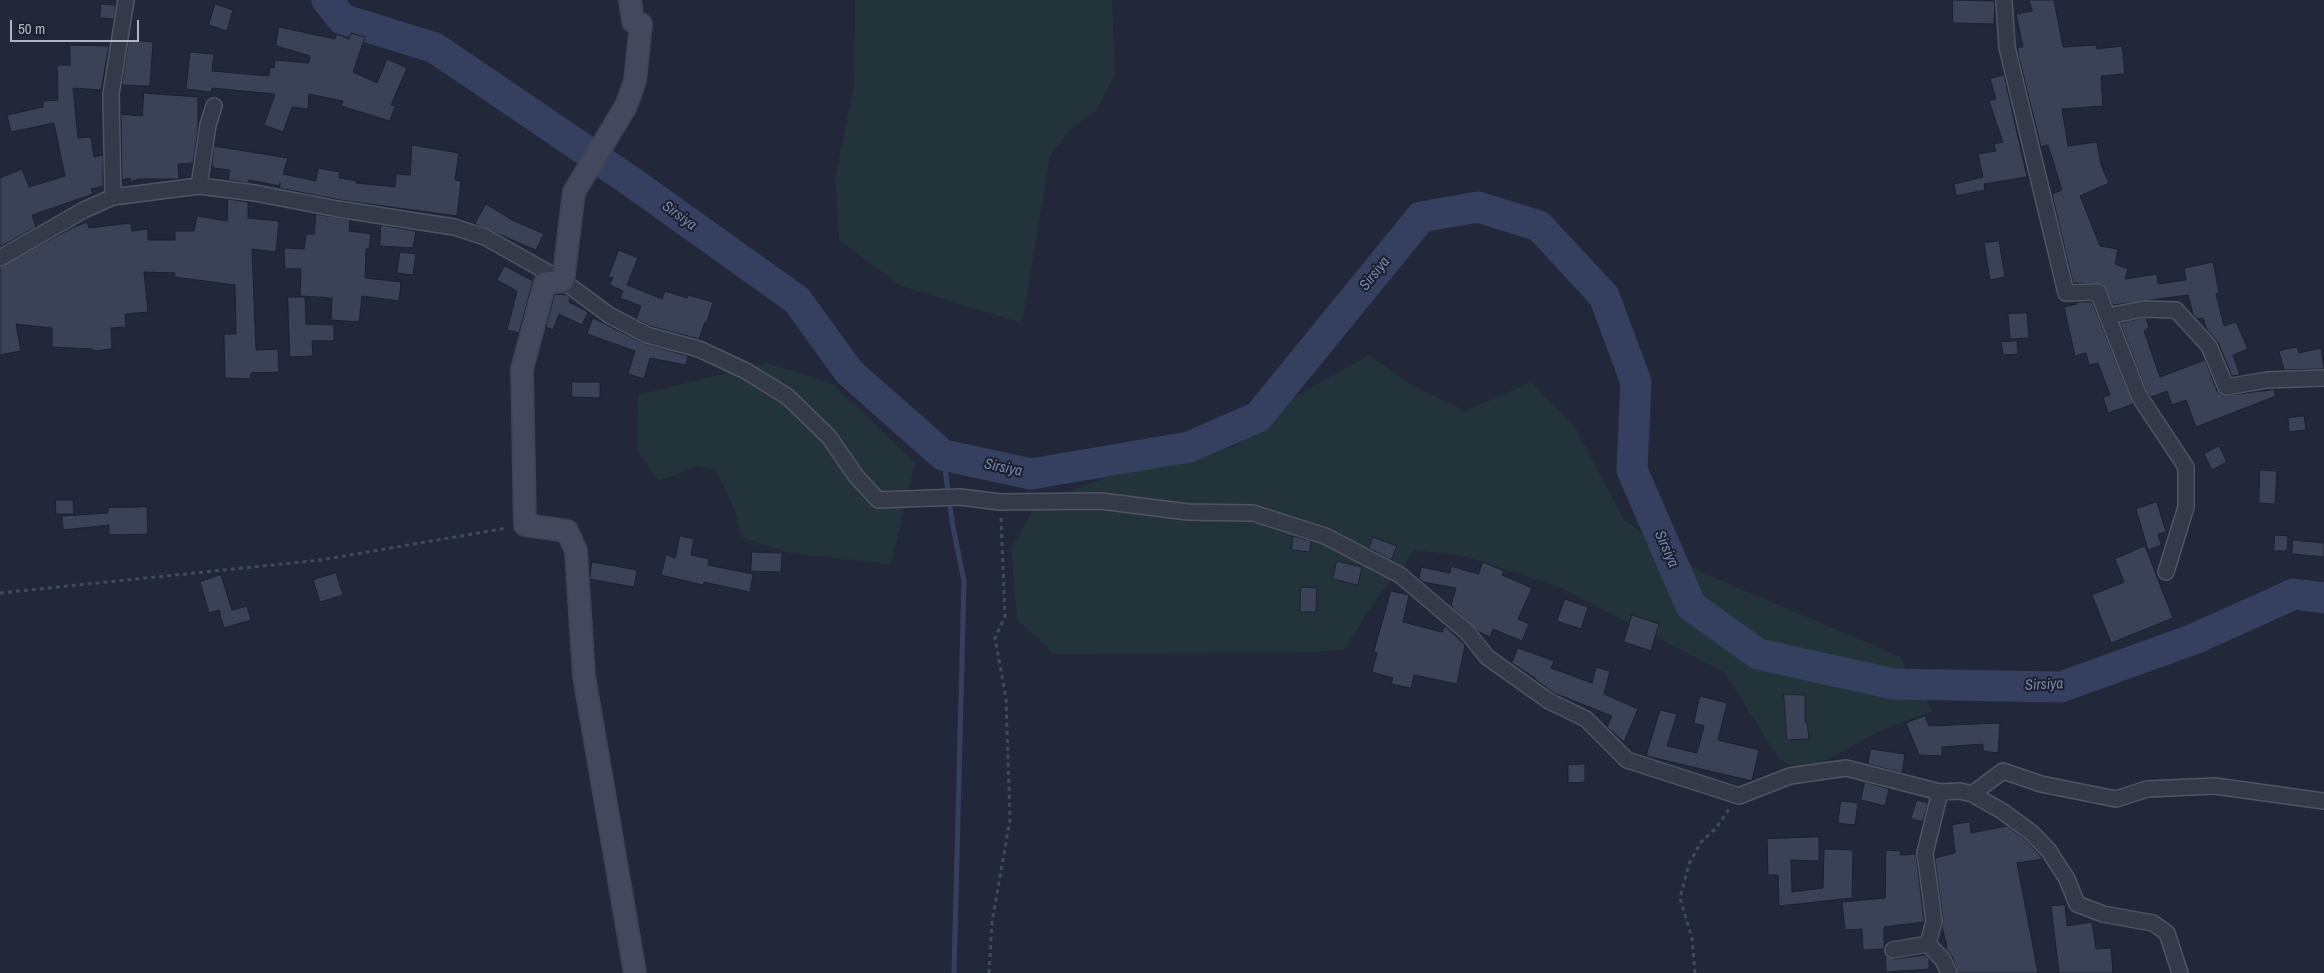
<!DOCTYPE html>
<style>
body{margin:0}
#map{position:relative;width:2324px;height:973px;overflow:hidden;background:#222739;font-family:"Archivo Narrow",sans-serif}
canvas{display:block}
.scale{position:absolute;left:10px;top:20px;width:129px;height:22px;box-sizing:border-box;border:2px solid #b0b4c5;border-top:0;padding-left:6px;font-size:15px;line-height:18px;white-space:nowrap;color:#b0b4c5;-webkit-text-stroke:4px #1b1f2e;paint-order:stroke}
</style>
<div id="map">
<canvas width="2324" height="973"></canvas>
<div class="scale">50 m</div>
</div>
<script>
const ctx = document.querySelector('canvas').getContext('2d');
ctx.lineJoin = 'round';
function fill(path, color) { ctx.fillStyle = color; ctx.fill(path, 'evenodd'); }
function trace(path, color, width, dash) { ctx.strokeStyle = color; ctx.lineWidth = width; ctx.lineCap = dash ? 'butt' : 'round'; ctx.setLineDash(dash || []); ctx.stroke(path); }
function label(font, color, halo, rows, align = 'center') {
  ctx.font = font + ' "Archivo Narrow",sans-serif'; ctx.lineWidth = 4; ctx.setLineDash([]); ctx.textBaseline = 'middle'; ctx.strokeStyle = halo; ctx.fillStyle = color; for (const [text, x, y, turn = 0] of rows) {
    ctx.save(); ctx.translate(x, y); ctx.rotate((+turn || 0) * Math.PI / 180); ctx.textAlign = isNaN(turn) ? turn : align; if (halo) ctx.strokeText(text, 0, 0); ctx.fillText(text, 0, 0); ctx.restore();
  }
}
const green = new Path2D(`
 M855 0H1112L1115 74 1096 111 1070 129 1050 156 1022 323 901 286 839 240 835 178 854 85Z
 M1369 355 1415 387 1466 411 1531 382 1575 427 1623 519 1703 573 1899 656 1933 711 1882 730 1804 772 1779 759 1724 672 1559 587 1463 556 1415 550 1374 602 1344 650 1286 653 1053 654 1017 619 1011 549 1036 503 1138 466 1237 446 1287 401Z
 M767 363 833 384 915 463 891 564 789 553 741 537 735 511 717 471 698 466 658 481 637 450 638 395Z`);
const stream = new Path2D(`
 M943 455 953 527 964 581 954 973`);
const river = new Path2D(`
 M327 0 342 19 435 48 629 180 797 300 849 372 943 455 1031 474 1189 447 1258 417 1421 217 1478 207 1539 226 1604 296 1636 382 1632 470 1691 606 1758 654 1894 684 2061 687 2194 639 2294 594 2324 598`);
const building = new Path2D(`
 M1953 0 1995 1 1994 24 1953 23Z
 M2029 0H2054L2063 47 2096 45 2097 49 2122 46 2125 74 2101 76 2103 106 2062 109 2068 146 2097 142 2101 165 2109 183 2080 196 2100 246 2118 249 2115 264 2128 269 2125 279 2157 274 2158 284 2186 280 2184 268 2213 262 2219 293 2216 294 2224 326 2236 322 2248 349 2233 355 2240 375 2232 376 2218 342 2207 330 2203 318 2197 319 2193 314 2188 295 2113 305 2103 284 2073 283 2052 194 2062 190 2048 145 2041 147 2018 53V47H2023L2016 14 2032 11Z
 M101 4 116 5 114 19 100 18Z
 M215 4 233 10 227 31 209 25Z
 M279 27 335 39 337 34 349 39 351 33 365 37 353 72 377 83 387 59 407 68 391 105 395 106 390 121 341 106 343 101 309 94 308 109 292 107 283 132 264 125 275 94 212 88 211 92 186 89 190 52 214 54 212 71 269 76 270 67 274 68 275 60 309 63 310 56 276 46Z
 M129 40 153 42 150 86 122 85Z
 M70 45 109 46 101 90 73 88 78 138 91 137 94 157 103 155V186L91 189 93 194 32 215 36 227 0 247V178L22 169 29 187 65 176 54 123 11 132 7 115 43 107V101L58 100 57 65H70Z
 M2004 75 2027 177 1984 184 1985 190 1956 196 1954 184 1983 177 1978 154 1996 151 1994 144 2003 142 1989 101 1996 99 1990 79Z
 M144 93 198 97V129L193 163 178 164 179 179H138L130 182V178L122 180 121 114 142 116Z
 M412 145 459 153 455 180 461 181 457 216 340 200 279 188 280 183V186L249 180 248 183 228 180 230 170 213 168 212 163 214 146 288 158 283 174 316 181 318 168 340 172 339 178 357 181 356 183 395 187 396 174 410 175Z
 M228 199 248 202V218L279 221 276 252 252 249 256 350 278 349 279 372 251 373 250 379 225 378 224 334H236L235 285 174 277 175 273 144 272 148 312 125 314 126 327 111 328 112 349 93 351V349L52 347V328L16 324 21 351 0 355V267L72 228 87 222 89 228 131 223 132 231 148 229V240H175V231H194L197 216 227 221Z
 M486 204 512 220 544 234 536 250 475 224Z
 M316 214 350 220 349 231 371 234 369 249H366L365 278 401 282 399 301 362 296 359 322 331 320 332 298 300 296 301 269H285L284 248 304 249 306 234H314Z
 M381 225 416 231 413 248 380 246Z
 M1999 241 2005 277 1990 280 1984 243Z
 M619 250 638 258 627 285 662 299 665 291 687 298 688 295 713 302 707 322H705L699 339 650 326 636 319 641 306 620 298 623 291 610 285 613 277 608 278Z
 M400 252 416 254 413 275 397 273Z
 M505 266 533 281 519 333 507 330 517 291 497 280Z
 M555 294 567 295 570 298 569 302 588 312 582 325 559 314 553 330 546 327Z
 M288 297H305L306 324 334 325V341H312L313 356 290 357Z
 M2076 302H2092L2133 404 2108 413 2103 397 2110 395 2098 363 2089 365 2086 353 2075 356 2064 307 2077 304Z
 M2027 313 2029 338 2010 339 2008 314Z
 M593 318 643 343 688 356 686 365 650 358 644 379 628 374 635 351 587 334Z
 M2146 318 2149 327 2144 331 2160 377 2205 360 2217 391 2223 396 2277 389 2274 391 2276 396 2196 427 2186 400 2172 405 2167 391 2151 397 2147 392 2120 323Z
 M2017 341 2018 354 2003 355 2001 342Z
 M2297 347 2299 353 2321 348 2324 369 2284 370 2279 351Z
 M572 382H600V398L572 397Z
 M2304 416 2306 430 2289 432 2288 418Z
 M2219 446 2227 462 2212 470 2204 454Z
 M2260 470 2277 471 2275 504 2259 503Z
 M56 500H73L74 514H56Z
 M2157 502 2166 532 2158 534 2161 545 2148 550 2136 509Z
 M147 507 148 534 109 535V525L63 530 62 516 108 513V508Z
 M2275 535 2288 536 2287 551H2274Z
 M680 536 694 539 691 555 709 559 708 565 753 574 750 592 704 582 703 585 661 575 666 555 675 558Z
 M1293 536 1311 541 1310 552 1292 550Z
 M1373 537 1397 546 1391 560 1369 548Z
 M2293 540 2324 543V557L2292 554Z
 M2145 546 2173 618 2111 643 2092 595 2124 582 2115 559Z
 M752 552 782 553 781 572 751 571Z
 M1337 561 1362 567 1358 585 1333 579Z
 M592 562 637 570 634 587 590 579Z
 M1483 562 1504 571 1502 575 1532 588 1518 619 1529 624 1522 641 1493 629 1490 637 1479 632 1451 606 1456 588 1423 582 1419 579 1421 567 1450 573 1451 566 1478 574Z
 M336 573 343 595 320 602 313 580Z
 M221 575 232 610 247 606 251 620 224 628 219 610 209 613 200 582Z
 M1301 587 1317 588 1316 612H1300Z
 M1391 591 1409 595 1403 622 1442 632 1445 626 1465 645 1457 684 1414 675 1411 688 1391 684 1393 678 1372 672 1377 653 1374 652Z
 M1565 599 1588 607 1581 629 1557 621Z
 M1632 615 1659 624 1651 651 1624 642Z
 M1518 648 1554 661 1551 668 1592 683 1596 667 1610 671 1604 694 1638 709 1624 742 1607 727 1612 716 1554 693 1535 679V678L1512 663Z
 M1784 694 1805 695V722H1807L1809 739 1787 740Z
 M1700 696 1727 703 1718 740 1759 750 1752 781 1646 756 1660 710 1677 714 1667 746 1697 753 1704 726 1694 723Z
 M1925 716 1929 726 2000 723 1998 753 1983 751V744L1942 747V756L1919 755 1906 723Z
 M1871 749 1905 754 1902 773 1868 764Z
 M1585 764V782L1568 783V765Z
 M1865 782 1889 789 1885 806 1861 800Z
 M1917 800 1928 803 1923 822 1911 819Z
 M1841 801 1858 803 1855 825 1838 823Z
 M1970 822 1971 833 2007 826 2026 840 2043 859 2017 863 2038 973H1958L1952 956 1945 948 1947 947 1942 927 1943 920 1935 858 1955 853 1952 825Z
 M1819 837V861L1791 860 1792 892 1823 888 1824 849 1853 850 1852 898 1779 906 1778 875H1768L1767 839Z
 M1886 850 1901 851 1900 855 1916 854 1924 920V922L1884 927V949L1863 950 1862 929 1845 930 1842 902 1885 898Z
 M2065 905 2067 926 2092 922 2096 949 2111 948 2113 973H2059L2051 906Z
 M1925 955 1929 958V969L1886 972 1885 956 1894 959Z`);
const path = new Path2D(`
 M0 593 321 560 507 528
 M989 973 992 922 1010 820 1006 698 995 638 1005 616 1001 518
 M1695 973 1692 938 1680 898 1689 864 1701 842 1716 828 1730 808`);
const street = new Path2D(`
 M2004 0 2007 47 2066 293 2098 292 2139 396 2186 467V507L2166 572
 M199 186 208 125 214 106
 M113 197 111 94 126 0
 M0 258 84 210 113 197 199 186 255 193 338 209 454 227 485 237 563 281 609 315 647 335 699 349 746 371 788 397 829 437 856 476 878 500 960 497 1000 502 1101 501 1188 512 1253 513 1325 536 1400 575 1467 632 1487 657 1549 701 1586 719 1627 760 1739 796 1790 776 1846 768 1940 792 1960 791 1972 794 2002 811 2032 833 2049 851 2067 879 2077 904 2103 914 2153 923 2167 933 2180 973
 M2107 316 2144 309 2176 310 2209 346 2226 387 2267 380 2324 378
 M1972 794 2003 771 2041 784 2116 799 2147 789 2215 786 2324 801
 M1928 944 1943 960 1949 973
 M1893 950 1928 944 1934 921 1925 853 1940 792`);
const secondary = new Path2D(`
 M630 0 633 21 641 24 635 81 626 106 574 192 563 281 545 283 522 369 525 525 567 531 576 551 584 676 635 973`);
const waterNames = [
 ["Sirsiya",679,216,36],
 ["Sirsiya",1375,274,-51],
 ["Sirsiya",1003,468,12],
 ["Sirsiya",1666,549,66],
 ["Sirsiya",2044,685,-3]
];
fill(green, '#23333a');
trace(stream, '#354060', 5);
trace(river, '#354060', 31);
fill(building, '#3b4257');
trace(building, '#1d2130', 1);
trace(street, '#505464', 18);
trace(secondary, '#3e4352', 24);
trace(path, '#3e4f54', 3, [4, 4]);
trace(street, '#353a49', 15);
trace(secondary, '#43485c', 21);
label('italic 15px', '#7886ad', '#1b1f2e', waterNames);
</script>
